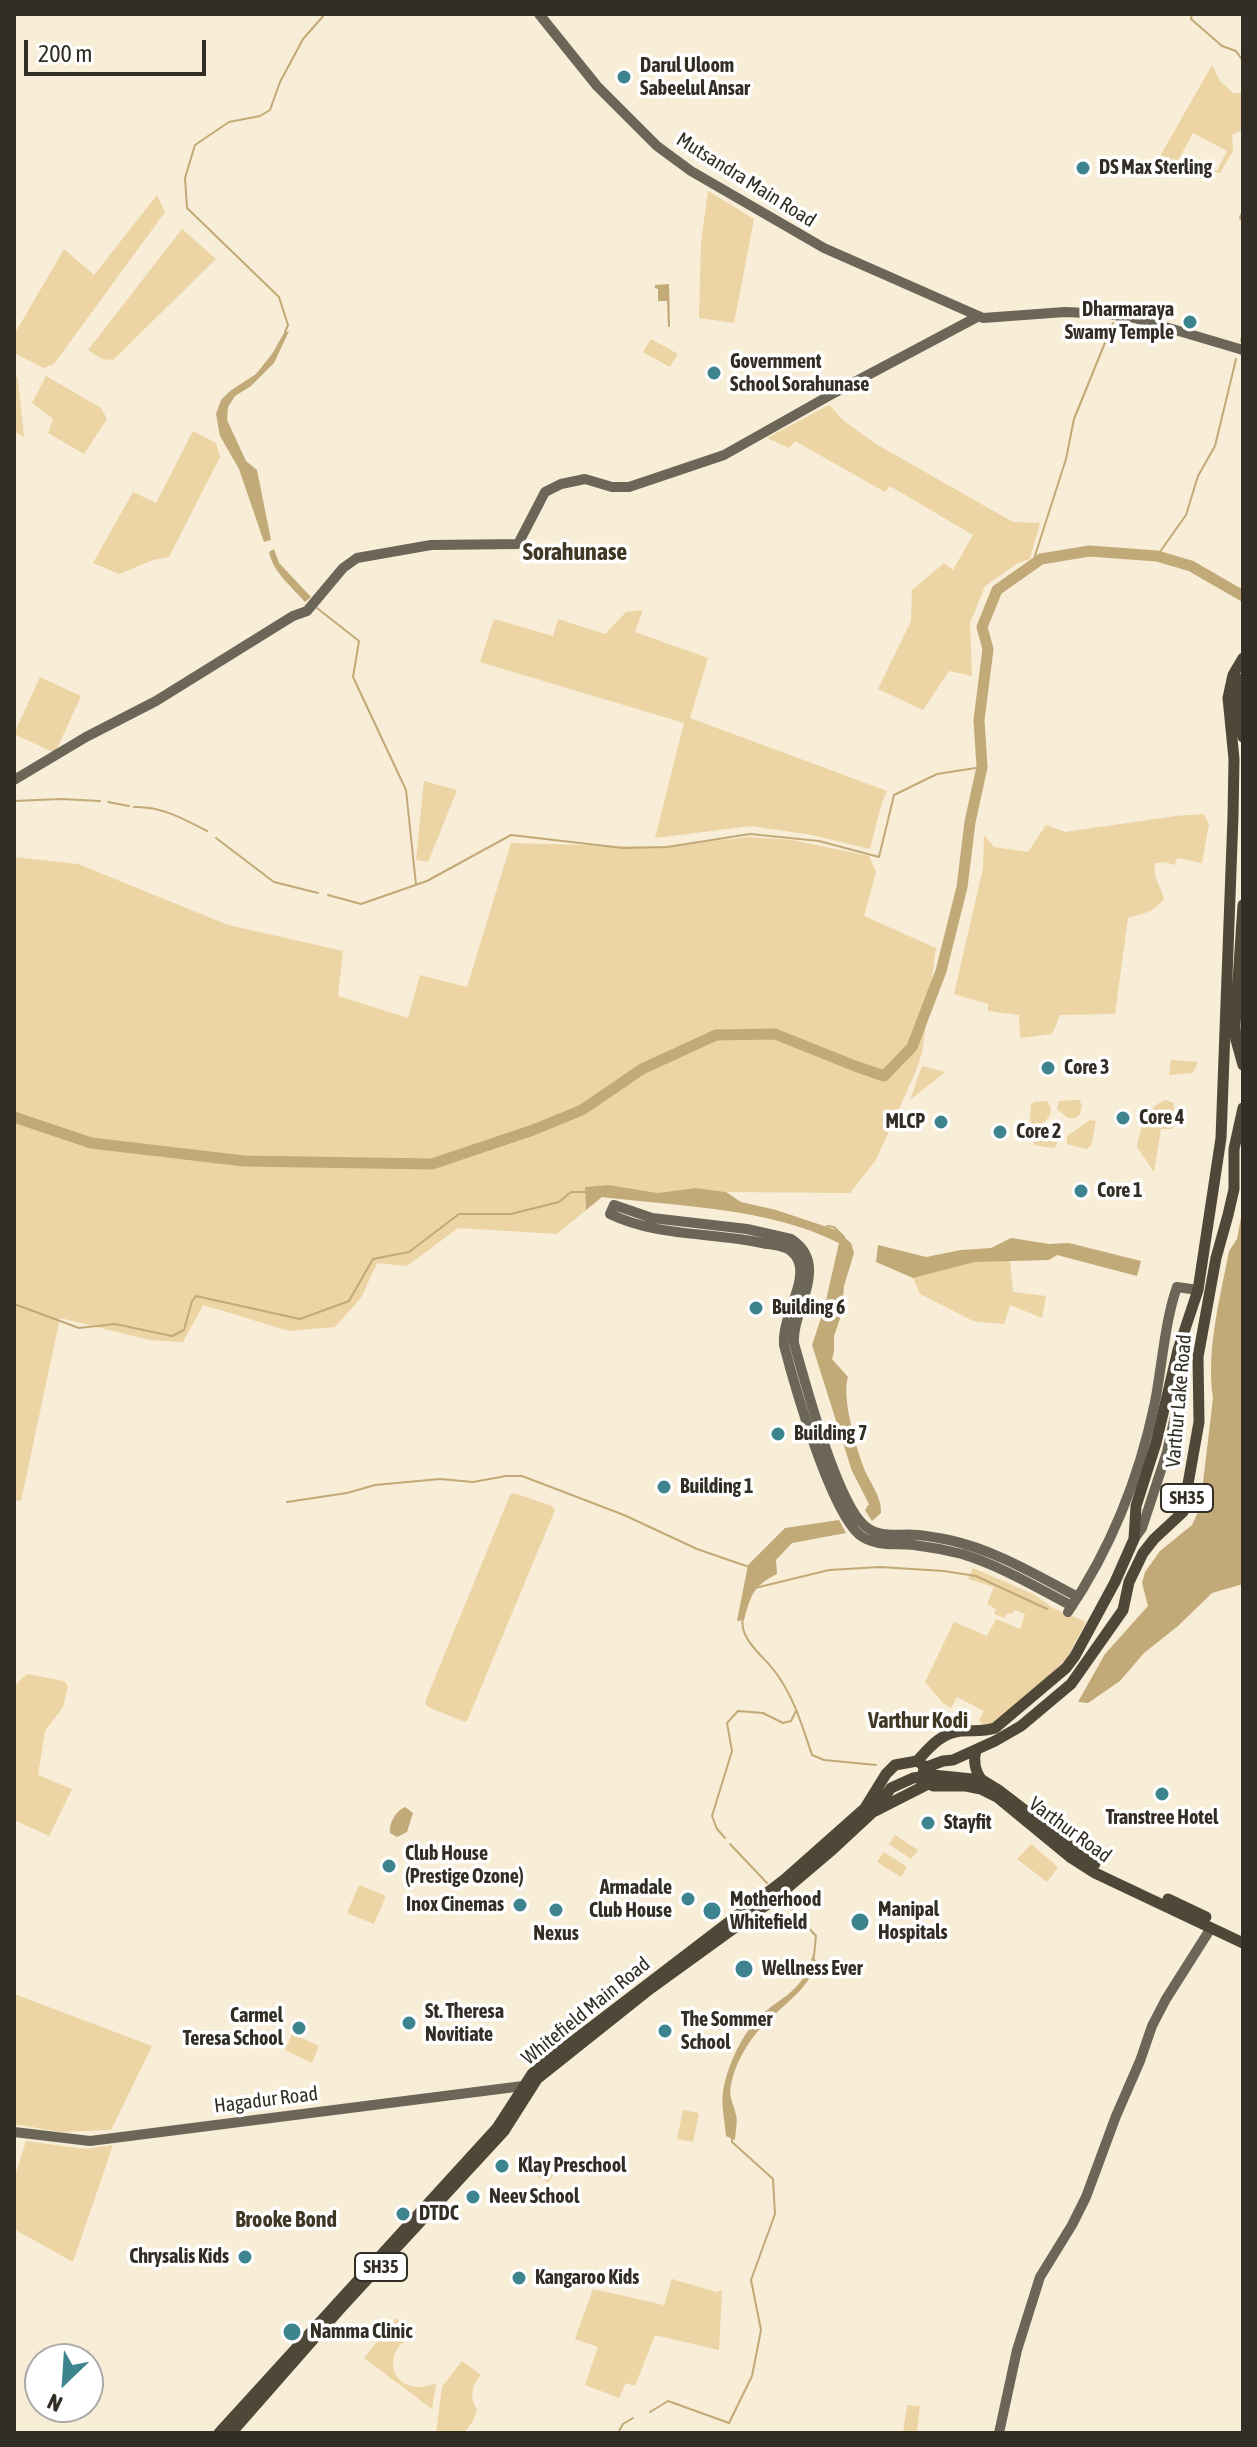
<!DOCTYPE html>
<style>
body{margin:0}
#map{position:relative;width:1257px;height:2447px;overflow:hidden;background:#f8edd6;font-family:"Asap Condensed",sans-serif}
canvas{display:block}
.frame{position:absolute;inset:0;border:16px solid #322e25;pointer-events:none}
.north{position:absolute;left:24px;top:2343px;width:80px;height:80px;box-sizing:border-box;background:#fff;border:2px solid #adaba8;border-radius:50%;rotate:205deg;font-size:22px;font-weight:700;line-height:32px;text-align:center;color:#322e25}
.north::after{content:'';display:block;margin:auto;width:28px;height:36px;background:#3d848e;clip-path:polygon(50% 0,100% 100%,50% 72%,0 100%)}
.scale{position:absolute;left:24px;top:40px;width:182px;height:36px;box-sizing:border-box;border:4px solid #322e25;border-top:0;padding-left:10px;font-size:24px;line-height:28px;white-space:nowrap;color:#322e25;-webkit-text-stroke:6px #fff;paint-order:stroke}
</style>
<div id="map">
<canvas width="1257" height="2447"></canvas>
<div class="frame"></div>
<div class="north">N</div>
<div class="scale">200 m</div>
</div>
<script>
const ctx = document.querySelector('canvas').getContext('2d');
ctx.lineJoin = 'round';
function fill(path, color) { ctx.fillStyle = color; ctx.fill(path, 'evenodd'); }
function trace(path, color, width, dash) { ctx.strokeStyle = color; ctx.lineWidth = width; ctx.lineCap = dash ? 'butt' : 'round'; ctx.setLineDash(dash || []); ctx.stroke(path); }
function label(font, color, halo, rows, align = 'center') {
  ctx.font = font + ' "Asap Condensed",sans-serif'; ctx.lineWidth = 7; ctx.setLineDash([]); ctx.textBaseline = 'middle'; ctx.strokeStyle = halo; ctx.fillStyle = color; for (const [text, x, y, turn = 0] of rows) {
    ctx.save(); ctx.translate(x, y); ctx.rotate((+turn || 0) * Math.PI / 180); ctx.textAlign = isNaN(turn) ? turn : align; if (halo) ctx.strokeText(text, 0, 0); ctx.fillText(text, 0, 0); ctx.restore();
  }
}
const green = new Path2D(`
 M1212 65 1220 81 1233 93H1242L1243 129 1232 135 1233 151 1220 173 1208 171 1204 176 1198 173 1200 169 1217 171 1227 151 1193 133 1172 171 1159 158Z
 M708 191 754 219 734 323 699 318 701 243Z
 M157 195 165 212 54 364 43 368 14 353V335L64 249 94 275Z
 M182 229 216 259 113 360 102 359 88 350Z
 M651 339 678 354 670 367 643 352Z
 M14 374 18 379 24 437 14 431Z
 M46 376 101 408 107 419 84 454 48 433 53 419 32 403Z
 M829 405 844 421 876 444 1013 522 1040 523 1030 559 1018 563 985 586 970 623 972 676 949 671 923 710 878 689 911 621 912 590 944 563 953 570 973 535 890 486 885 492 795 441 789 448 767 438Z
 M193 431 216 443 220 457 169 557 153 560 119 574 93 563 133 492 156 503Z
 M643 610 635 632 708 658 690 718 887 791C880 804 875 832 870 849L812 835 751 826 655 838 684 723 480 662 494 619 553 636 558 619 605 634 626 612Z
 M40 677 81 696 55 753 14 734Z
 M424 781 457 790 428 862 416 860Z
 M1204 814 1209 824 1202 863 1177 858 1175 865 1164 862 1155 863C1152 878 1162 887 1164 900L1151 911 1128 918 1115 1014 1060 1015 1052 1034 1020 1038 1019 1015 988 1011V1004L954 994 983 868 984 835 994 847 1028 852 1046 825 1065 832 1176 816Z
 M749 837 792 840 869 856 876 872 864 916 936 948 922 1053 915 1073 876 1160 850 1193 726 1192 695 1188 658 1193 609 1185 585 1188 586 1210 557 1234 458 1228 407 1266 377 1263 361 1298 335 1327 289 1331 203 1305 183 1342 150 1340 60 1318 21 1501 14 1500V857L78 864 228 925 343 951 338 996 408 1018 420 975 467 987 511 843 656 847Z
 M1171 1060 1198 1062 1193 1073 1169 1075Z
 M922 1066 945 1072 910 1100Z
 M1075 1100H1079L1082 1105 1080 1114 1076 1118H1068L1057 1109 1059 1101Z
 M1165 1100 1174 1103 1173 1129H1161L1154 1172 1137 1147C1140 1129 1146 1108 1165 1100Z
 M1047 1101 1051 1109C1050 1118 1043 1127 1033 1125L1030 1121 1031 1105 1034 1102Z
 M1090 1120 1096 1121 1091 1146 1086 1149 1067 1144V1136Z
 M1045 1129 1053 1130 1058 1135V1142L1054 1148 1034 1145V1138Z
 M1010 1260 1013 1292 1046 1296 1042 1318 1010 1305 1004 1324 973 1321 920 1294 913 1278 975 1262Z
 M514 1493 552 1506 555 1510 467 1721 465 1722 428 1707 425 1702 510 1495Z
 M973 1568 1033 1594 1053 1608 1086 1622 1068 1657 1035 1690 986 1729 979 1720 984 1711 957 1697 951 1708 943 1703 925 1682 954 1622 987 1636 996 1619 1020 1629 1025 1614 1014 1610 1012 1614 1007 1613 1005 1618 994 1614 996 1609 987 1604 994 1587 968 1579Z
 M27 1674 64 1681 68 1686 63 1707 45 1731 38 1775 72 1789 49 1836 14 1820V1693L17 1683Z
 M895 1835 918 1850 911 1859 889 1844Z
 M1031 1844 1058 1867 1047 1882 1017 1859Z
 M884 1852 907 1867 901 1877 877 1862Z
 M359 1885 386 1896 374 1924 347 1913Z
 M14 1994 152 2046 111 2130 60 2132 14 2124Z
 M292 2034 319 2046 312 2063 285 2050Z
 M683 2110 699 2113 693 2142 677 2139Z
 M26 2141 85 2149 113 2145 73 2262 14 2229V2179Z
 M531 2154 556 2171 548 2183 522 2166Z
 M672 2279 716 2292 722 2290 719 2350 655 2335 635 2386 626 2383 619 2398 585 2385 598 2347 575 2339 593 2289 664 2305Z
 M396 2318 417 2336C386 2343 384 2384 417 2387 423 2388 429 2385 436 2384L432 2409 364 2358Z
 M462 2361 481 2375C472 2384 469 2399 477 2409L473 2421 464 2433H436L442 2387Z
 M907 2405 920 2406 917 2433 903 2432Z`);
const water = new Path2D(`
 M669 284 670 327H668L667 301H658V289L655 288V285Z
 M289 331 274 363 251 386 235 396 228 407 227 420 246 461 257 470 271 540 264 542 239 469 220 436 216 414 221 400 230 391 256 374 272 354 284 333Z
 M274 549 279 563 311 597 305 602C292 587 273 572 269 552Z
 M609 1185 658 1193 695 1188 726 1192 741 1202 776 1210 836 1230 851 1243 854 1253 844 1286 842 1313 834 1336V1352L832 1359 848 1377C841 1397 857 1451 865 1471 871 1484 882 1498 881 1513L872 1521 865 1510 869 1504 852 1471 812 1345 824 1309 839 1243C767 1207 681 1207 602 1197L586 1210 585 1187Z
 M1243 1207V1584L1212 1593 1178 1626 1144 1653 1120 1681 1088 1703 1078 1702 1105 1654 1148 1606 1142 1583 1145 1572 1160 1551 1192 1525 1200 1508 1213 1398C1206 1350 1220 1299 1229 1251L1237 1239Z
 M1011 1238 1049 1244 1069 1243 1141 1261 1137 1276 1057 1255 1049 1260 975 1262 913 1278 876 1262 878 1245 926 1257 961 1250 991 1248Z
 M839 1520 846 1533 792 1543 776 1560 777 1574C753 1586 751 1595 744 1620L737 1621 748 1565 785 1528Z
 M405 1807 413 1813 407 1832 397 1837 390 1833C389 1824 395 1811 405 1807Z
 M813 1954 817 1964C807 1988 791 1999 773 2016 753 2033 736 2059 731 2085 728 2097 734 2104 736 2115 738 2122 735 2133 735 2140L726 2136C725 2122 721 2105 723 2092 726 2070 739 2041 753 2024 779 1994 801 1998 813 1954Z`);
const stream = new Path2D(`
 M1192 14 1191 19 1222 46 1236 51 1243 61V68
 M1243 210 1240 218 1243 222
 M285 332 288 325 279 297 187 208 185 178 195 145 229 122 260 116 270 110 280 82 303 39 325 14
 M1241 341 1243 334
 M1157 556 1186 515 1198 476 1215 446 1236 359
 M1032 565 1066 459 1074 419 1113 323
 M317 608 359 641 353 677 406 790 416 885
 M14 801 61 799 100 801
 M108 802 129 806
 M134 807C161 806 184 819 207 831
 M216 838 274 882 318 893
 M328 895 361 904 427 881 511 835 623 848 667 847 750 834 819 841 879 857 894 795 937 774 982 767
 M827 1226 834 1227 844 1237
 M14 1304 79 1328 115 1324 172 1336 184 1330 192 1301 196 1296 300 1319 349 1301 373 1259 409 1252 459 1214H511L559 1202 571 1192H588
 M287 1502 347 1493 375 1485 440 1479 473 1482 506 1476H522L624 1515 697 1549 749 1567
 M755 1588 829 1570 880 1567 944 1571 976 1576 1047 1609
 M743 1617C738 1638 762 1655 773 1669 793 1694 802 1725 812 1755L824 1760 876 1765
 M725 1838 717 1829 712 1816 732 1751 727 1723 738 1711 763 1713 783 1723 791 1721 796 1711
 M730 1844 767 1883
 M787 1904 816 1936 814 1956
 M758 2019 774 2006
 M650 2412 668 2401 729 2423 752 2376 761 2330 751 2280 775 2214 773 2179 732 2142V2138
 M618 2433 623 2424 633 2418`);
const river = new Path2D(`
 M14 1117 91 1143 244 1161 432 1164 533 1130 582 1110 642 1069 716 1035 775 1034 855 1066 884 1076 912 1047 941 971 962 887 970 822 982 767 979 720 988 649 982 627 997 590 1041 559 1089 551 1157 556 1191 566 1243 596`);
const secondary = new Path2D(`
 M539 14 597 86 657 146 691 171 824 248 983 318 1065 312 1108 314 1135 318 1243 350
 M14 780 86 737 156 701 293 616 307 611 343 568 357 558 431 545 518 544 545 492 561 484 585 479 612 487H629L724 455 834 393 979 316
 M1134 1539 1142 1528 1167 1452 1182 1385 1172 1376
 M1072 1606C1036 1587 1001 1566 962 1554 946 1550 930 1547 914 1545 895 1543 877 1547 861 1536 831 1514 794 1384 784 1345 782 1319 803 1289 800 1267 799 1261 796 1255 791 1251 784 1245 771 1245 762 1243 712 1232 657 1237 610 1214L614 1205 652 1218 747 1229 791 1239C831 1265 792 1308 794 1343 805 1382 837 1503 865 1526 880 1539 900 1533 918 1535 928 1536 939 1538 949 1540 995 1550 1036 1575 1078 1597
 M1068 1612C1112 1547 1139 1479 1155 1402 1162 1366 1165 1320 1177 1287L1198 1290
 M14 2132 90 2141 523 2086
 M999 2433 1017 2350 1040 2277 1072 2225 1086 2197 1116 2116 1140 2061 1152 2026 1166 1999 1211 1928`);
const primary = new Path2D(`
 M1237 678V698L1243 737
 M1243 905 1235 1026 1236 1040 1243 1065
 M976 1750C973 1760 975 1772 982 1780
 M917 1761C930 1747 941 1733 961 1731 974 1730 983 1732 995 1728L1066 1668 1075 1656 1115 1582 1134 1539 1136 1506 1156 1443 1178 1350 1198 1290 1221 1138 1233 816 1234 759 1228 698 1233 675 1243 658
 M924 1768 943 1761 953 1760 995 1741 1021 1726 1071 1684 1123 1610 1129 1582 1143 1553 1154 1539 1183 1512 1199 1422 1198 1357 1216 1258 1228 1215 1234 1189V1149L1243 1108
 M923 1774 982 1780 1000 1791 1095 1864
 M918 1778 933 1786H966L981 1789 997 1797 1070 1857 1095 1873 1243 1943
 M875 1811 928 1784
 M1168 1899 1206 1917
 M219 2433 497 2128 532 2074 547 2061 785 1879 865 1808 886 1774 895 1765 917 1761 923 1765 924 1771 921 1777 913 1778 891 1788 873 1812 832 1850 773 1900 650 1989 537 2079 504 2131 339 2310 231 2433`);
const markers = [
 [624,77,8,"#3d848e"],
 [1083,168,8,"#3d848e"],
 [1190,322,8,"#3d848e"],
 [714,373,8,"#3d848e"],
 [1048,1068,8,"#3d848e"],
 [1123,1118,8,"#3d848e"],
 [941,1122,8,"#3d848e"],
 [1000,1132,8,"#3d848e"],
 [1081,1191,8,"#3d848e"],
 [756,1308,8,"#3d848e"],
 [778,1434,8,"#3d848e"],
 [664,1487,8,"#3d848e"],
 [1162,1794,8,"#3d848e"],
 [928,1823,8,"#3d848e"],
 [389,1866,8,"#3d848e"],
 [688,1899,8,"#3d848e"],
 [520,1905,8,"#3d848e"],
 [556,1910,8,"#3d848e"],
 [712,1911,10,"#3d848e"],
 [860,1922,10,"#3d848e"],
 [744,1969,10,"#3d848e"],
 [409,2023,8,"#3d848e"],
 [299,2028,8,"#3d848e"],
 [665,2031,8,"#3d848e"],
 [502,2166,8,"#3d848e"],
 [473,2197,8,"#3d848e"],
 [403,2214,8,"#3d848e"],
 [245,2257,8,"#3d848e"],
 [519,2278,8,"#3d848e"],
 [292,2332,10,"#3d848e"]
];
const shields = [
 [1187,1498,52],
 [381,2267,52]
];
const shieldNames = [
 ["SH35",1187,1498],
 ["SH35",381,2267]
];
const poiNames = [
 ["Darul Uloom",640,66],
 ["Sabeelul Ansar",640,89],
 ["DS Max Sterling",1099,168],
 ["Dharmaraya",1174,310,"right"],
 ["Swamy Temple",1174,333,"right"],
 ["Government",730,362],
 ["School Sorahunase",730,385],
 ["Core 3",1064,1068],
 ["Core 4",1139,1118],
 ["MLCP",925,1122,"right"],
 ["Core 2",1016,1132],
 ["Core 1",1097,1191],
 ["Building 6",772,1308],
 ["Building 7",794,1434],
 ["Building 1",680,1487],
 ["Transtree Hotel",1162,1818,"center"],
 ["Stayfit",944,1823],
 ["Club House",405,1854],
 ["(Prestige Ozone)",405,1877],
 ["Armadale",672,1888,"right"],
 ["Club House",672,1911,"right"],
 ["Motherhood",730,1900],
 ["Whitefield",730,1923],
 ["Inox Cinemas",504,1905,"right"],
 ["Manipal",878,1910],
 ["Hospitals",878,1933],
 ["Nexus",556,1934,"center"],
 ["Wellness Ever",762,1969],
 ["St. Theresa",425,2012],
 ["Novitiate",425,2035],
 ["Carmel",283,2016,"right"],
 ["Teresa School",283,2039,"right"],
 ["The Sommer",681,2020],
 ["School",681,2043],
 ["Klay Preschool",518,2166],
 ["Neev School",489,2197],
 ["DTDC",419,2214],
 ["Chrysalis Kids",229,2257,"right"],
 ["Kangaroo Kids",535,2278],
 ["Namma Clinic",310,2332]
];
const streetNames = [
 ["Mutsandra Main Road",746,180,32],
 ["Varthur Lake Road",1179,1401,-85],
 ["Varthur Road",1070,1830,36],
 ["Whitefield Main Road",586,2011,-39],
 ["Hagadur Road",266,2100,-7]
];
const neighbourhoodNames = [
 ["Varthur Kodi",918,1721],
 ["Brooke Bond",286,2220]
];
const quarterNames = [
 ["Sorahunase",575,552]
];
fill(green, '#ecd4a4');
fill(water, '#c2a978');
trace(stream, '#c2a978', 2);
trace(river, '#c2a978', 11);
trace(secondary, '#6c6658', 10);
trace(primary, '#4f4737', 11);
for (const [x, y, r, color] of markers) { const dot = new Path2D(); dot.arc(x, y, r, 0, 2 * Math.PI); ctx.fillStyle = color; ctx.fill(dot); trace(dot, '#fff', 3); }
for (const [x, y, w] of shields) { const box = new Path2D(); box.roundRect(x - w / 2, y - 14, w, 28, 6); ctx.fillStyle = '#fff'; ctx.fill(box); trace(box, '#322e25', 2); }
label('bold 18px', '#322e25', null, shieldNames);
label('bold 20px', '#322e25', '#fff', poiNames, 'left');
label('20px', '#322e25', '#fff', streetNames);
label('bold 22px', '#403725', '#fff', neighbourhoodNames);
label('bold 24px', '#403725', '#fff', quarterNames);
</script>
